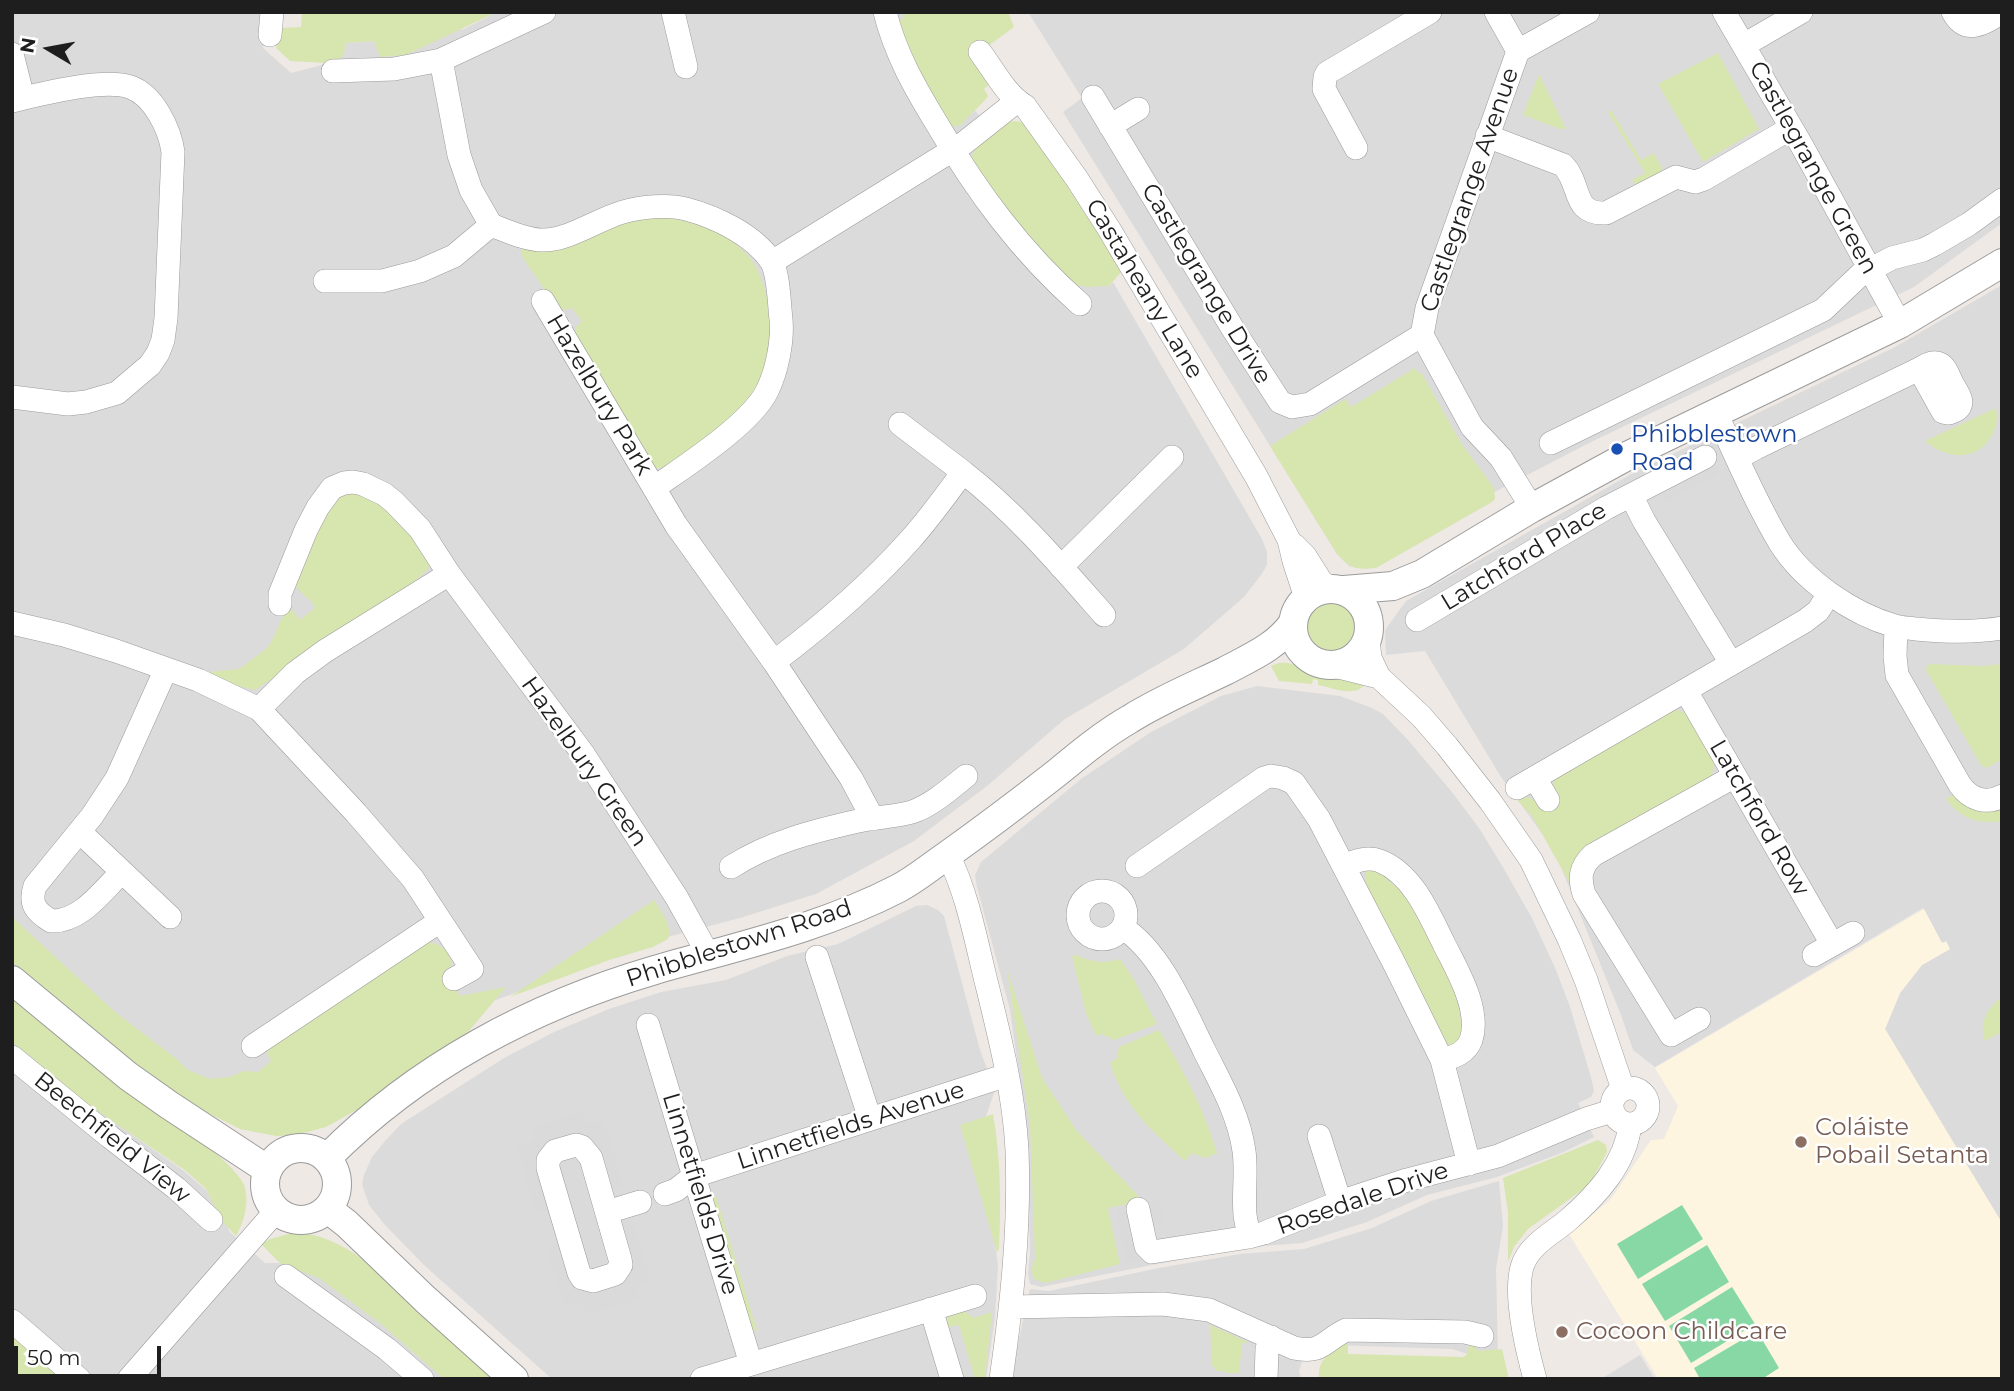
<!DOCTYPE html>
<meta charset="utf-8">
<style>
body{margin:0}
#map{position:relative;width:2014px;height:1391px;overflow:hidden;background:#eee9e5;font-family:Montserrat,sans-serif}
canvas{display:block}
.frame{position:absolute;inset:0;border:14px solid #1e1e1e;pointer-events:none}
.north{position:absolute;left:14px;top:14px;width:70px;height:70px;-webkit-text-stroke:5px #fff;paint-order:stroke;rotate:280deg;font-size:19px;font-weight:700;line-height:28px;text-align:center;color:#1e1e1e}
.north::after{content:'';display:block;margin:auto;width:24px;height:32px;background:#1e1e1e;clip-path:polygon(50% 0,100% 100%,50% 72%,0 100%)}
.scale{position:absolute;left:14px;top:1346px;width:147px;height:32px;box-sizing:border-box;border:4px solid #1e1e1e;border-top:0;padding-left:9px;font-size:21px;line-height:24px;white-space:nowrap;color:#1e1e1e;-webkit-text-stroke:5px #fff;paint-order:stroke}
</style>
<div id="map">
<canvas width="2014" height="1391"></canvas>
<div class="frame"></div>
<div class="north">N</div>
<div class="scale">50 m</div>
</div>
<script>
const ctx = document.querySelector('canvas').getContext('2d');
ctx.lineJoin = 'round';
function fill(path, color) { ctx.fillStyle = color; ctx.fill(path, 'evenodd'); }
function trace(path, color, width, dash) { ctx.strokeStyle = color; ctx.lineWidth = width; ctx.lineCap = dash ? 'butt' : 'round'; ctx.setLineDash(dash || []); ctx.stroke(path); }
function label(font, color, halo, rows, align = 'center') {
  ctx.font = font + ' Montserrat,sans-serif'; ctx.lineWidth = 5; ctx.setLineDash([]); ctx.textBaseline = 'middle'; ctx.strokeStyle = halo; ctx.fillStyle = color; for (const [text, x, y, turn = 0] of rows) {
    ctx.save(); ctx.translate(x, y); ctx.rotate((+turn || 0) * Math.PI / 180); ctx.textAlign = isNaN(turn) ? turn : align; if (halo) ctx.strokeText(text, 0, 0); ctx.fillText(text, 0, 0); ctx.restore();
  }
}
const residential = new Path2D(`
 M12 12H267L263 48 291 73 322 65 344 54 345 43 374 41 464 29 497 12H940L974 109 1109 286 1113 282 1262 539 1267 552V565L1261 575 1244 597 1184 649 1065 719 987 786 914 841 816 894 740 918 622 949 518 992 438 1021 221 1112 21 973 12 964Z
 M1028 12H2002V223L1914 287 1589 443 1350 567 1337 554 1063 112 1082 98Z
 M2002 285V1223L1885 1029 1900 993 1922 965 1950 949 1942 943 1923 908 1655 1067 1633 1050 1621 1015 1554 850 1501 777 1425 651 1386 655 1385 630 1406 601 1633 473 1895 347Z
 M1257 686 1340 696 1372 708 1383 714 1408 740 1452 792 1479 828 1504 869 1532 918 1556 970 1570 1007 1591 1077 1594 1091 1591 1097 1578 1103 1594 1137 1564 1152 1497 1177 1427 1195 1367 1222 1302 1243 1238 1248 1041 1287 1030 1284 1028 1273 1030 1252 1027 1129 1010 1010 977 887 975 875 981 862 1081 779 1151 732 1221 696Z
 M927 905 938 910 944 916 980 1050 995 1090 980 1134 998 1265 995 1318 986 1379H552L425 1266 384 1224 369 1205 362 1184 364 1175 372 1157 385 1141 401 1124 504 1058 554 1032 609 1009 661 992 726 980 787 956 838 944 916 906Z
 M12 1038 124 1129 184 1171 206 1190 221 1214 230 1232 265 1263H286L327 1279 448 1379H12Z
 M1499 1181 1503 1226 1496 1269 1498 1356 1483 1359 1452 1349 1333 1345 1303 1359 1299 1371 1301 1379H1010L1030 1289 1049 1291 1159 1268 1240 1254 1304 1249 1372 1228 1431 1201Z
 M1640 1355 1655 1379H1601Z`);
const education = new Path2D(`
 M1924 909 1942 943 1946 941 1950 949 1922 965 1900 993 1885 1029 2002 1223V1379H1658L1569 1234 1611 1199 1651 1140 1664 1139 1678 1106 1655 1068Z`);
const grass = new Path2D(`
 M302 12H497L406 55 380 57 374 41 346 43 344 54 339 60 327 63 290 61 276 48 282 28 301 27Z
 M903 12H1008L1014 27 972 58 990 84 984 89 988 96C981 106 969 114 961 125L946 128 935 112 898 22 904 18Z
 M1718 53 1759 129 1703 162 1658 84Z
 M1539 74 1566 129H1560L1523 115Z
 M1611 110 1641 160 1654 153 1662 168 1661 174 1639 184 1634 183 1632 180 1645 173 1608 112Z
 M1014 121 1021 122 1026 125 1046 153 1122 271 1109 286 1087 287 1077 285 1063 277 1019 232 971 160C974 144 998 124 1014 121Z
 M647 216C681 217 728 230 750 258 760 271 766 291 769 308 773 329 772 356 762 377 744 414 696 444 664 468H655L574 336 576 327 582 321 572 308 564 310 557 308 521 255 522 247Z
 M1415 368 1420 375 1421 372 1461 443 1494 488 1495 499 1492 502 1376 568C1355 570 1352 569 1337 554L1270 446 1345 399 1351 407Z
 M1996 408C1998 417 1997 426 1992 435 1977 463 1946 459 1925 441Z
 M348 491 376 500 404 522 430 563 428 569 409 587 255 690 234 685 208 672 239 669 262 652 268 647 274 636 282 618 291 608 300 620 315 608C311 597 298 594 295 583L309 541 334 500Z
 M1304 629a26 26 0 1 1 52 0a26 26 0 1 1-52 0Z
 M1279 663C1294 661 1303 670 1316 674 1335 679 1346 672 1364 686 1351 697 1334 688 1318 685V680L1313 679 1312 684 1279 681 1271 666Z
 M1930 664 1981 666 2002 664V759L1987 768 1981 765 1926 670 1927 666Z
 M1673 709 1686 713 1712 757 1714 763 1712 775 1584 850 1573 889 1532 816 1517 800 1527 797 1535 800 1554 792 1553 785 1555 778Z
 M1955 794C1967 811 1980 814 1999 809L2002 812V821C1979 825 1960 818 1946 799Z
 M1371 869 1380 873 1408 897 1450 978 1459 1008 1462 1030 1461 1036 1453 1046 1449 1045 1441 1034 1365 881V872Z
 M654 900C661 912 673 925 668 939L653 947 609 960 510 997Z
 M12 917 115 1012 178 1060 188 1070 210 1079 230 1077 244 1071 258 1072 271 1061 267 1053 273 1042 428 942C445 944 459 959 446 975L460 996 506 987 463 1038 364 1106 326 1127 296 1135 276 1136 240 1129 190 1104 105 1042 12 962Z
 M1076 955C1092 962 1103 964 1120 959L1133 978 1157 1024 1114 1040 1102 1034 1096 1036 1086 1013 1072 956Z
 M1007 969 1042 1078 1077 1131 1143 1201 1108 1208 1120 1264 1045 1283 1034 1279 1031 1270 1035 1259 1030 1126Z
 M2002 997 2001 1032 1985 1041C1978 1023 1988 1007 2002 997Z
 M12 999C41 1022 70 1046 99 1069 130 1093 232 1155 244 1185 250 1203 244 1221 236 1236L221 1220 206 1189 186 1171 87 1104 12 1042Z
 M1159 1030C1184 1072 1203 1106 1217 1153L1205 1158 1192 1153 1185 1161C1152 1131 1124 1107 1110 1063L1117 1058 1119 1047Z
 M993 1114C1001 1159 1001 1203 999 1249L997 1252 960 1125Z
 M1598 1140 1606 1145 1607 1152 1592 1180 1585 1188 1528 1229 1514 1247 1508 1262V1213L1503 1178Z
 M716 1196 757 1330 753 1332 712 1198Z
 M292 1233C346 1232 386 1280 422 1314 446 1335 470 1357 494 1379H444L381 1324 319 1278 281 1264 261 1244 270 1239Z
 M964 1311 974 1318 992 1312 985 1379H975L959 1325 945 1328 946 1320 949 1313Z
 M1210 1325 1250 1343H1242L1239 1373H1226V1371H1217L1212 1365Z
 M12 1334 63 1379H12Z
 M1348 1340V1354L1464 1357 1468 1353 1469 1342 1479 1351 1502 1349 1509 1379H1319C1317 1358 1332 1351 1348 1340Z`);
const pitch = new Path2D(`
 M1682 1205 1703 1239 1638 1279 1617 1244Z
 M1707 1245 1729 1282 1665 1321 1642 1284Z
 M1732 1287 1755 1324 1691 1363 1669 1326Z
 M1757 1331 1779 1368 1762 1379H1700L1694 1368Z`);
const parking = new Path2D(`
 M1703 448 1718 475 1665 503 1650 476Z
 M583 1111 587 1124 604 1121 623 1186 610 1190 619 1223 633 1219 650 1279 636 1285 640 1299 588 1314 583 1301 564 1306 547 1246 559 1243 550 1210 536 1214 517 1147 534 1140 531 1127Z
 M1159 1200 1165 1223 1151 1226 1160 1259 1126 1263 1115 1209Z`);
const minor = new Path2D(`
 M673 12 686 67
 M885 12C895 53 915 88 937 124 977 192 1021 252 1080 304
 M1496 12 1518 51 1427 308 1422 335 1472 427 1501 458 1532 508
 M1724 12 1802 146 1900 324
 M1953 12C1966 36 1985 23 2002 12
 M270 35 272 12
 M1744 45 1801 12
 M1518 51 1588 12
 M980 52C993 69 1006 95 1025 106L1077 179 1109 229 1256 476 1289 540 1294 561 1306 598
 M12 54 23 98
 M441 60 459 155 471 190 491 225C507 231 526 240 542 240 568 241 598 219 623 212 640 207 668 204 686 209 716 217 754 235 771 261 779 273 779 304 781 319 783 341 777 371 767 391 751 424 685 466 654 488
 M333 71 394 69 441 60 544 12
 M1093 97 1233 329 1280 402 1292 407 1310 404 1422 335
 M12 101C41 94 103 78 130 87 154 95 170 130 173 152L166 318 163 340 158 353 150 365 117 393 86 402 68 404 12 397
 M1110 126 1138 109
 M1487 136 1563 165C1582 184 1571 215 1606 213L1676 177 1695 182 1704 179 1791 128
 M1356 148 1324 89 1325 77 1327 73 1430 12
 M772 262 964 143 1012 105 1018 102
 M325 281H382L420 271 454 256 491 225
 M543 301 676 525 774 662 851 778 873 819
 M1716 413C1736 456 1755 501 1780 543 1803 580 1852 614 1895 626 1902 628 1910 628 1916 629 1946 632 1973 633 2002 628
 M900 424 963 472
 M1551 443 1823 310 1860 275 1892 258 1923 250 1935 244 1969 224 2002 200
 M1737 458 1756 448 1919 369C1925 366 1933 360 1940 364 1946 367 1949 377 1952 383 1957 392 1968 405 1954 411 1948 414 1950 413 1943 412L1919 369
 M1631 495 1644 521 1731 663
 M1294 545 1305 556 1322 583 1334 588
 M1061 567 1172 457
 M280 604V594L306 530 318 507 332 488 344 483 353 482 363 484 384 494 394 502 420 529 449 574 584 755 677 898 709 956
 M1417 620 1606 508 1705 457
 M12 623 64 635 116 651 198 680 259 709 356 813 413 879 472 969 454 979
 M1896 627 1895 656 1897 675 1960 785C1970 799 1986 805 2002 796
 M1368 639 1370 658 1379 677 1421 716 1447 746 1490 801 1531 860 1569 939 1586 980 1623 1089
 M774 662C823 625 869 586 910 540 929 519 946 495 963 472 1016 513 1060 565 1104 615
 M1331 665 1379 677
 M1686 691 1832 944
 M259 709 295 673 325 651 449 574
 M1535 778 1548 800
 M1517 788 1805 621 1818 611 1829 594
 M80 832 170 917
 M948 855C967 893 975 936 985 977 999 1034 1014 1092 1017 1150 1020 1227 1012 1303 1001 1379
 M1137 866 1264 778 1271 776 1283 778 1294 783 1319 819 1394 963 1442 1060 1469 1164
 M1344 866C1355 861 1368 856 1380 861 1413 874 1429 914 1444 944 1457 970 1481 1010 1471 1040 1466 1053 1454 1057 1442 1060
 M731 867C770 842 814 831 858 821 876 817 894 817 912 812 932 805 950 789 966 776
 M122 872C102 891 81 922 51 921 36 912 29 904 35 886L92 816 117 778 166 669
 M1078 915a24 24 0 1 1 48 0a24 24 0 1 1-48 0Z
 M1123 928C1161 952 1185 1012 1205 1052 1221 1084 1239 1115 1244 1151 1247 1172 1243 1194 1245 1215 1246 1222 1248 1230 1249 1237
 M1814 955 1853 933
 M817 957 870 1119
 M1699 1019 1671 1035 1584 894C1579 878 1580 867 1593 855L1735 776
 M648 1025 751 1364
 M253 1046 440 921
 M12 1057 110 1137 176 1188 211 1220
 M1612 1106a18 18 0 1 1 36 0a18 18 0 1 1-36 0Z
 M1319 1136 1340 1202
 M576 1145 582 1147 591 1158 620 1259 621 1265 615 1274 593 1281 582 1278 579 1273 548 1168V1160L555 1151Z
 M665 1194 676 1190 694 1176 1007 1075
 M1138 1209 1146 1246 1152 1252 1249 1237 1264 1233 1340 1202 1407 1180 1498 1156 1586 1119 1612 1111
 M607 1212 640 1202
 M286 1276 387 1349 422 1379
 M1012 1307 1163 1304 1209 1310 1294 1348C1322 1354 1322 1342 1346 1330L1465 1332 1482 1336
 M931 1309 952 1379
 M12 1321 79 1379
 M129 1379 276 1211
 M702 1379 975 1296
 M1266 1379 1267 1349 1271 1337
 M1535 1379C1527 1350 1514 1296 1522 1267 1528 1246 1551 1234 1567 1221 1596 1196 1626 1164 1630 1124`);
const tertiary = new Path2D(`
 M1293 627a38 38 0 1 1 76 0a38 38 0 1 1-76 0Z
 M1344 590 1393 586 1422 574 1532 508 1629 455 1900 324 2002 263
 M12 980 128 1076 169 1105 268 1170
 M265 1184a36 36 0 1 1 72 0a36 36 0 1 1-72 0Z
 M327 1158C417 1067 532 1006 655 970 738 946 822 928 899 888 916 879 930 867 946 856 984 829 1021 801 1058 772 1081 753 1104 734 1130 719 1160 700 1194 686 1225 671 1251 657 1276 647 1293 623
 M328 1209 347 1224 425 1299 514 1379`);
const markers = [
 [1617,449,7,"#1a4fb4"],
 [1801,1142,7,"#8d6e63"],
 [1562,1332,7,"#8d6e63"]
];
const streetNames = [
 ["Castlegrange Green",1813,168,61],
 ["Castlegrange Avenue",1470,190,-71],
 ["Castlegrange Drive",1206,284,59],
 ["Castaheany Lane",1144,289,59],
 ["Hazelbury Park",599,395,59],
 ["Latchford Place",1524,557,-31],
 ["Hazelbury Green",584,762,55],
 ["Latchford Row",1759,818,60],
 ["Phibblestown Road",739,944,-18],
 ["Linnetfields Avenue",851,1126,-18],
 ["Beechfield View",112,1138,39],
 ["Linnetfields Drive",700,1194,73],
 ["Rosedale Drive",1363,1199,-19]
];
const transitNames = [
 ["Phibblestown",1631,435],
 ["Road",1631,463]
];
const educationNames = [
 ["Coláiste",1815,1128],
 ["Pobail Setanta",1815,1156],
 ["Cocoon Childcare",1576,1332]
];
fill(residential, '#dcdbdb');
fill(education, '#fdf5df');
fill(grass, '#d7e5ae');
fill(pitch, '#88d8a5');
fill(parking, '#dadada');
trace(minor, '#9b9b9b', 24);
trace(tertiary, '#9b9b9b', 30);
trace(minor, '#fff', 23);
trace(tertiary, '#fff', 28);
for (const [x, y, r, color] of markers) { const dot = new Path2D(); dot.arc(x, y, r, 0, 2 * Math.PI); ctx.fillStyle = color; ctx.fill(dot); trace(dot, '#fff', 2.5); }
label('24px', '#1e1e1e', '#fff', streetNames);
label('24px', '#164399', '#fff', transitNames, 'left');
label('24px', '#785e54', '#fff', educationNames, 'left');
</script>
